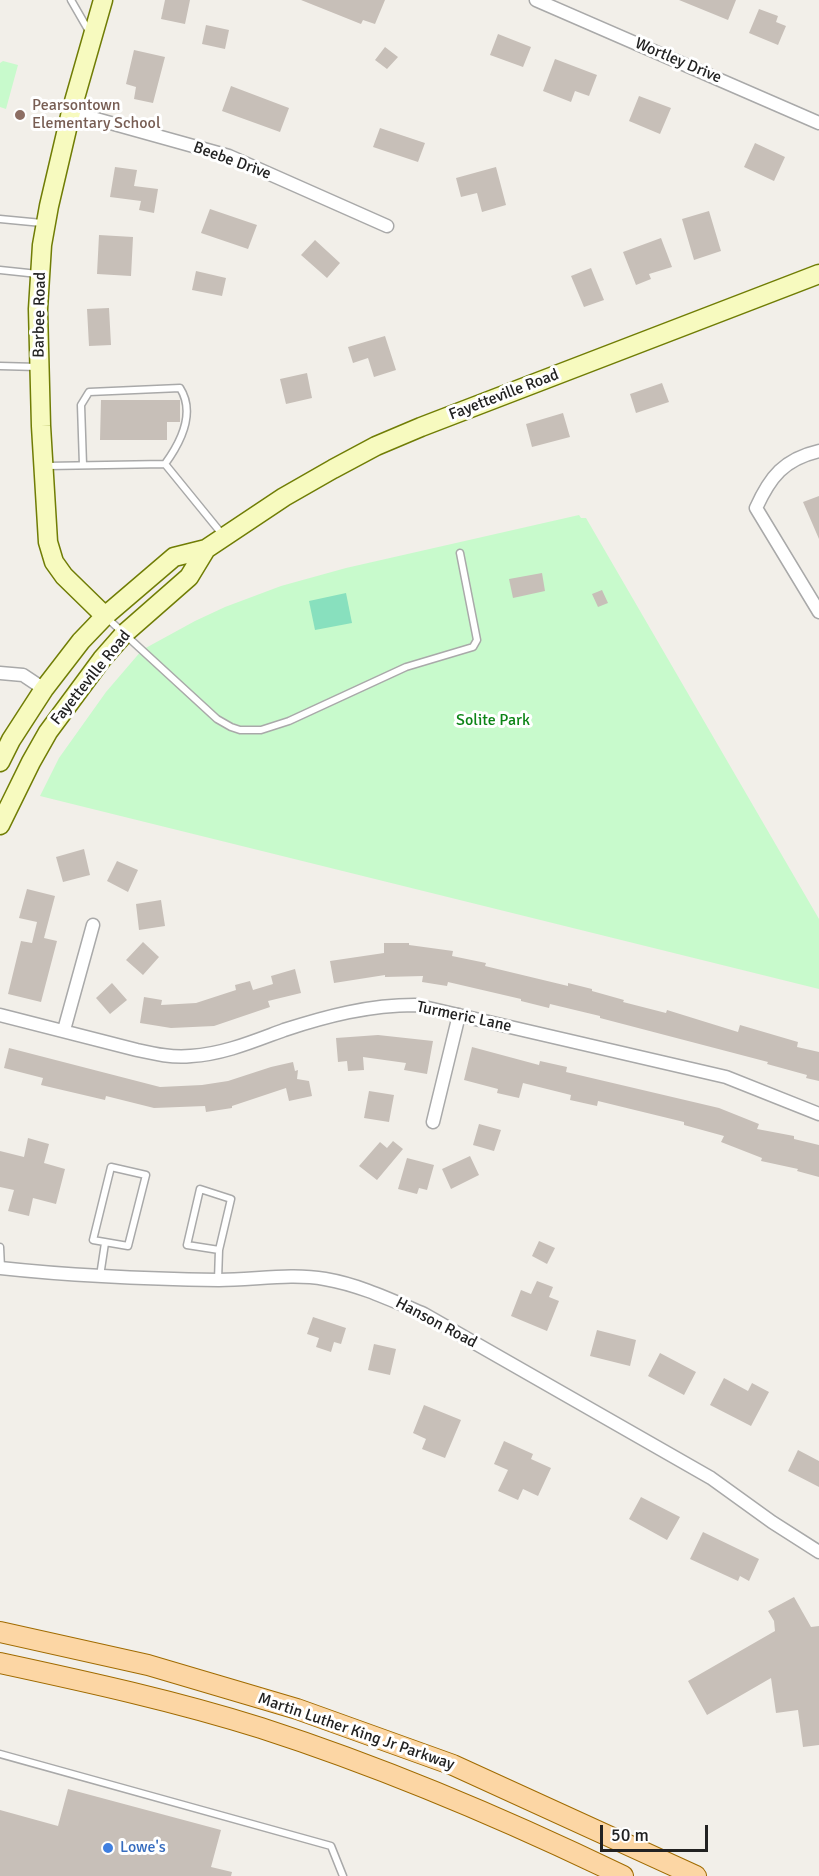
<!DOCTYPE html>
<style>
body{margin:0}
#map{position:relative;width:819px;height:1876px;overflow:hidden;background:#f2efe9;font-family:Signika,sans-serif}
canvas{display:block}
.scale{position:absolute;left:600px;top:1825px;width:108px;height:27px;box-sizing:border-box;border:3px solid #222;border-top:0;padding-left:8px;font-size:18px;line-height:21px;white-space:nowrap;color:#222;-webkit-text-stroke:4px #fff;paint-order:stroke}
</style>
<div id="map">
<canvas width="819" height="1876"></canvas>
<div class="scale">50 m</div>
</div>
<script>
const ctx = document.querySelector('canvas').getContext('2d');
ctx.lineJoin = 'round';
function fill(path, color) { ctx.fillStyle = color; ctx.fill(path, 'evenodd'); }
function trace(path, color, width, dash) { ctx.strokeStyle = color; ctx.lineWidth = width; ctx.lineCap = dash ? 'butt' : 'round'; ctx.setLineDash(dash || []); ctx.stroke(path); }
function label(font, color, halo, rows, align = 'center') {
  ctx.font = font + ' Signika,sans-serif'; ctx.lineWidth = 6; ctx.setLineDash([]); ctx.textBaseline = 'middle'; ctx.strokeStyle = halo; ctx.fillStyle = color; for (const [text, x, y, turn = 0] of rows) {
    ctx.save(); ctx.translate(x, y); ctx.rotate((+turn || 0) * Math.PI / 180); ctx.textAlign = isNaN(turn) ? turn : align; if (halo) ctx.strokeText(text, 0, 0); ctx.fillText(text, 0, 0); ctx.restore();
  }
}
const park = new Path2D(`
 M3 61 18 65 6 109 0 107V63Z
 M579 515 581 518H586L819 919V989L40 796 59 758 106 692 142 650 195 621 225 607 281 586 346 568Z`);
const pitch = new Path2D(`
 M346 593 352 623 315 630 309 601Z`);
const building = new Path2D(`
 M165 0H190L185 24 161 19Z
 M301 0H385L375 24 363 20 361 24Z
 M679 0H736L728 20Z
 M759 9 778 16 776 22 786 26 778 45 749 33Z
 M206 25 229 30 225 49 202 44Z
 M498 34 531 47 523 67 490 55Z
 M385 47 398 57 387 69 375 60Z
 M134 50 165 57 153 103 134 99 136 87 126 84Z
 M555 59 597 75 589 96 575 91 571 102 543 91Z
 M231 86 289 108 280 132 222 111Z
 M639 96 671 108 660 134 629 121Z
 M380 128 425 143 418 162 373 147Z
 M755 143 785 157 774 181 744 167Z
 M115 167 137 170 134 186 158 189 154 213 139 210 141 201 110 197Z
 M496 167 506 205 482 212 477 193 461 197 456 178Z
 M210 209 257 225 248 249 201 233Z
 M709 211 721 251 694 260 682 219Z
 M99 235 133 237 131 276 97 274Z
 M661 238 672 267 649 274 651 279 636 285 623 252Z
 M315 240 340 263 327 278 301 255Z
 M591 268 604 300 584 307 571 276Z
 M196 271 226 278 222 296 192 290Z
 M109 308 111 345 89 346 87 309Z
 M385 336 396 370 374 377 368 358 353 363 348 347Z
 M307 373 312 398 286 404 280 379Z
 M662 383 669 402 636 413 630 394Z
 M101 400H180V422H167V440H100Z
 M563 413 570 437 532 447 526 424Z
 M819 496V539L803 502Z
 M542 573 545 591 513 598 509 579Z
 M602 590 608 603 598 607 592 594Z
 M84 849 90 875 63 882 56 857Z
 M117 861 138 870 128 892 107 881Z
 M27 889 55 896 44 938 57 941 41 1002 8 994 21 941 32 943 37 922 19 918Z
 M161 900 165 926 139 930 136 904Z
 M143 942 159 957 143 975 126 960Z
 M384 943H409V945L453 951 452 956 486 963 485 966 568 986V983L592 989V991L624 1000 623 1002 666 1013 667 1010 738 1032 740 1025 798 1042 797 1047 819 1052V1081L806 1078 807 1075 767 1064 768 1062 600 1018V1016L550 1004 549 1008 521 1001V999L448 982 447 986 422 982 423 976 385 977V975L334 983 330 961 384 953Z
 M295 969 301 993 268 1001 270 1007 214 1026 171 1028 140 1023 144 997 162 1000 161 1005 196 1003 236 990 235 985 250 981 253 990 273 984 271 976Z
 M112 983 127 1000 110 1014 96 998Z
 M378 1035 433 1041 427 1074 404 1070 406 1063 363 1057 364 1070 348 1071 347 1061 338 1062 336 1038Z
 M472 1047 539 1065 540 1061 567 1067 566 1072 719 1108 759 1124 757 1129 794 1136V1139L819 1145V1177L797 1171 798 1169 761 1161 762 1158 721 1142 724 1136 684 1125V1122L598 1101 597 1106 570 1100 571 1095 523 1083 519 1098 497 1093 498 1089 464 1080Z
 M9 1048 160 1087 202 1085 228 1081 271 1067 293 1062 295 1071 298 1070 297 1079 309 1081 312 1096 289 1101 286 1088 232 1106V1108L206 1112 205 1106 154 1108 106 1096 105 1100 41 1085 43 1078 4 1068Z
 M369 1091 394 1095 389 1122 364 1118Z
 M479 1124 501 1130 494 1151 473 1145Z
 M28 1138 49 1144 44 1163 65 1169 56 1204 33 1198 29 1216 8 1211 14 1190 0 1187V1151L24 1157Z
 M393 1141 403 1149 377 1180 359 1166 380 1142 387 1148Z
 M470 1156 479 1175 451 1189 442 1169Z
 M407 1158 434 1165 427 1190 419 1188 417 1194 398 1189Z
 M539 1241 555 1248 547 1264 532 1256Z
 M537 1281 553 1287 549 1297 559 1301 547 1331 511 1316 521 1290 531 1294Z
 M313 1317 346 1328 341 1344 334 1342 331 1352 316 1347 319 1338 307 1334Z
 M597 1330 636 1340 630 1366 590 1356Z
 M374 1344 396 1349 390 1375 368 1370Z
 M660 1353 696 1372 684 1395 648 1376Z
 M724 1378 748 1391 752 1383 769 1392 751 1426 710 1405Z
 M424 1405 461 1420 445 1458 422 1449 426 1439 413 1433Z
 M504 1441 533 1454 531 1459 551 1468 538 1496 523 1489 518 1500 498 1491 508 1470 494 1464Z
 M798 1450 819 1461V1487L788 1471Z
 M641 1497 680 1517 667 1540 629 1519Z
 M703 1532 759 1559 749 1581 740 1576 738 1581 690 1559Z
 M794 1597 811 1627 819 1626V1745L803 1747 798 1710 776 1713 771 1678 707 1715 688 1681 775 1631 774 1621 768 1611Z
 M68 1789 221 1830 211 1867 232 1872 231 1876H0V1810L58 1826Z`);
const lane = new Path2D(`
 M71 0 90 33
 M0 219 42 223
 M0 270 38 274
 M0 366 38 367
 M83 465 81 405 89 392 180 388C196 413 181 442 165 464
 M47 466 165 464 222 534
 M107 618 217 719 231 727 240 730H261L289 721 406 667 473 647 477 640 460 553
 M111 1167 146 1175 128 1246 93 1240Z
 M0 1247 1 1268
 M100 1276 105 1243
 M218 1280 219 1250 231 1199 200 1189 187 1245 219 1250
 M0 1754 331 1846 343 1876`);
const street = new Path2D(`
 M536 0 819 123
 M71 112 229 156 387 226
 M819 451C784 459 770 477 756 508L819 612
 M0 673 23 675 44 689
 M0 1015 137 1050C155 1054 173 1058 191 1056 224 1054 254 1041 284 1030 327 1016 369 1005 415 1005L726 1077 819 1114
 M64 1030 93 925
 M433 1122 459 1015
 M0 1268C73 1276 146 1279 219 1280 254 1280 291 1273 325 1279 360 1285 391 1300 424 1314L711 1478 772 1522 819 1552`);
const secondary = new Path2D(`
 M103 0 71 112 49 206 42 245 38 309 41 426 48 542 54 562 64 576 105 616
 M0 762 11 740 44 689 81 641 105 616 174 557 206 549 284 497 333 469 376 446 421 427 819 274
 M0 825 31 762 48 732 68 705 102 659 124 634 189 577 206 549`);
const primary = new Path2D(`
 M0 1632 148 1665 297 1709 453 1765 696 1876
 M0 1663C88 1682 175 1701 261 1728 385 1768 505 1819 623 1876`);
const markers = [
 [20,115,6,"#8d6e63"],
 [108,1848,6,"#3f7fe0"]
];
const streetNames = [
 ["Wortley Drive",678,61,23],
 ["Beebe Drive",232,161,20],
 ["Barbee Road",40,315,-89],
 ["Fayetteville Road",504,395,-21],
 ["Fayetteville Road",91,678,-51],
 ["Turmeric Lane",464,1017,12],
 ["Hanson Road",436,1323,28],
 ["Martin Luther King Jr Parkway",356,1732,19]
];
const educationNames = [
 ["Pearsontown",32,106],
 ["Elementary School",32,124]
];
const parkNames = [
 ["Solite Park",493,721]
];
const shopNames = [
 ["Lowe's",120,1848]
];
fill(park, '#c8facc');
fill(pitch, '#88e0be');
fill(building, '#c7bfb8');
trace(lane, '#a9a9a9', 9);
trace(street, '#a9a9a9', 15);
trace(secondary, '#707d05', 21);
trace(primary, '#a06b00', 22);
trace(lane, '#fff', 6);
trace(street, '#fff', 12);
trace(secondary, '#f7fabf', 18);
trace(primary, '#fcd6a4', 20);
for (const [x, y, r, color] of markers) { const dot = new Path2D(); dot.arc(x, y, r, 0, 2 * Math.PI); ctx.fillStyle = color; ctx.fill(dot); trace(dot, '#fff', 2); }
label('16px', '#222', '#fff', streetNames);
label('16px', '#785e54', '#fff', educationNames, 'left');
label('16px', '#0c8416', '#fff', parkNames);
label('16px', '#366cbe', '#fff', shopNames, 'left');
</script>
